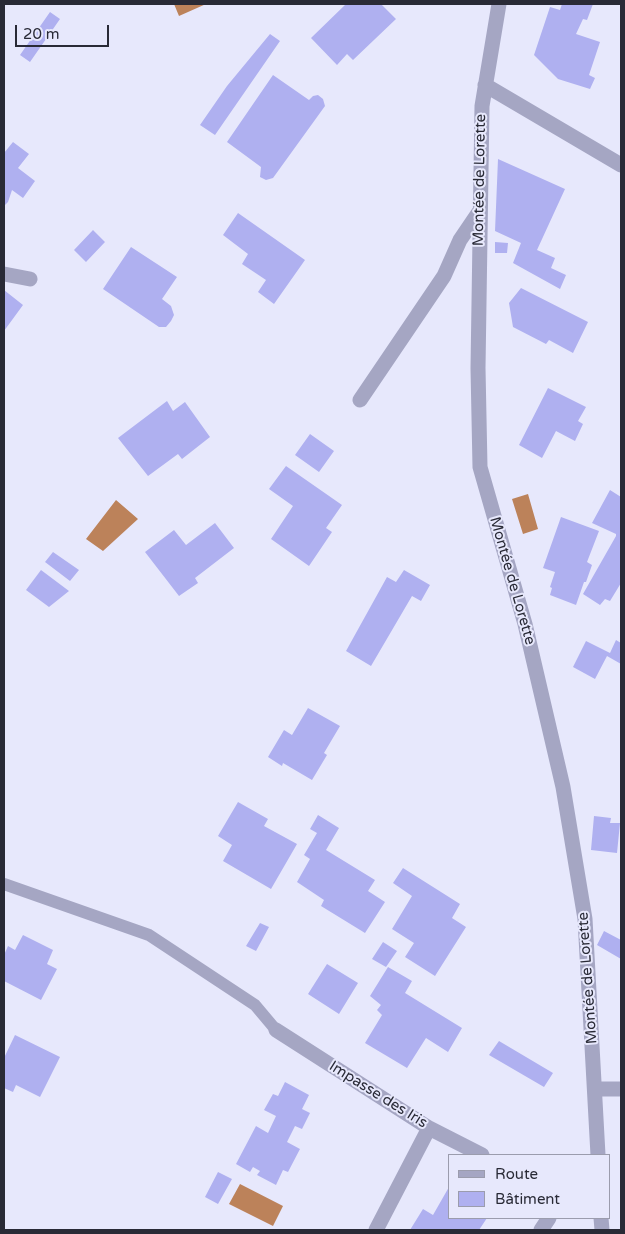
<!DOCTYPE html>
<meta charset="utf-8">
<style>
body{margin:0}
#map{position:relative;width:625px;height:1234px;overflow:hidden;background:#e7e8fc;font-family:"Varela Round",sans-serif}
canvas{display:block}
.frame{position:absolute;inset:0;border:5px solid #292a36;pointer-events:none}
.legend{position:absolute;left:448px;top:1154px;width:162px;height:65px;box-sizing:border-box;background:#e7e8fc;border:1px solid #9b9cad;margin:0;padding:6px 9px;list-style:none;font-size:15px;color:#292a36}
.legend li{display:flex;align-items:center;gap:10px;height:25px}
.legend b{width:25px;border:1px solid #9b9cad}
.scale{position:absolute;left:15px;top:25px;width:94px;height:22px;box-sizing:border-box;border:2px solid #292a36;border-top:0;padding-left:6px;font-size:15px;line-height:18px;white-space:nowrap;color:#292a36;-webkit-text-stroke:4px #e7e8fc;paint-order:stroke}
</style>
<div id="map">
<canvas width="625" height="1234"></canvas>
<div class="frame"></div>
<ul class="legend">
<li><b style="height:6px;background:#a5a6c3"></b>Route</li>
<li><b style="height:14px;background:#afb0f0"></b>Bâtiment</li>
</ul>
<div class="scale">20 m</div>
</div>
<script>
const ctx = document.querySelector('canvas').getContext('2d');
ctx.lineJoin = 'round';
function fill(path, color) { ctx.fillStyle = color; ctx.fill(path, 'evenodd'); }
function trace(path, color, width, dash) { ctx.strokeStyle = color; ctx.lineWidth = width; ctx.lineCap = dash ? 'butt' : 'round'; ctx.setLineDash(dash || []); ctx.stroke(path); }
function label(font, color, halo, rows, align = 'center') {
  ctx.font = font + ' "Varela Round",sans-serif'; ctx.lineWidth = 4; ctx.setLineDash([]); ctx.textBaseline = 'middle'; ctx.strokeStyle = halo; ctx.fillStyle = color; for (const [text, x, y, turn = 0] of rows) {
    ctx.save(); ctx.translate(x, y); ctx.rotate((+turn || 0) * Math.PI / 180); ctx.textAlign = isNaN(turn) ? turn : align; if (halo) ctx.strokeText(text, 0, 0); ctx.fillText(text, 0, 0); ctx.restore();
  }
}
const water = new Path2D(`
 M174 4H206L179 16Z
 M528 494 538 529 523 534 512 499Z
 M116 500 138 519 103 551 86 539Z
 M240 1184 283 1206 273 1226 229 1204Z`);
const building = new Path2D(`
 M346 4H381L396 19 353 60 347 54 337 65 311 38Z
 M562 4H593L587 20 583 19 576 34 600 42 589 75 595 78 590 89 558 79 534 55 550 7 560 10Z
 M50 12 60 19 30 62 20 55Z
 M270 34 280 41 215 135 200 125 227 86Z
 M273 75 309 100 313 96 318 95 323 99 325 106 273 178 266 180 260 177 261 167 227 142Z
 M13 142 29 154 18 168 35 181 23 198 12 190 8 202 4 206V153Z
 M498 159 565 189 537 250 555 258 551 268 566 275 560 289 513 263 521 243 495 231Z
 M238 213 305 260 274 304 258 292 266 280 242 264 248 254 223 235Z
 M93 230 105 242 86 262 74 250Z
 M495 242 508 243 507 253H495Z
 M131 247 177 277 162 299 171 306 174 315 171 321 166 327H159L103 289Z
 M521 288 588 322 573 353 549 340 546 344 513 327 509 303Z
 M4 290 23 305 4 331Z
 M548 388 586 407 578 421 583 424 575 441 556 431 542 458 519 445Z
 M167 401 173 411 185 402 210 437 182 459 178 454 148 476 118 438Z
 M310 434 334 451 319 472 295 455Z
 M286 466 342 505 326 528 332 532 309 566 271 539 293 506 269 489Z
 M610 490 621 497V583L610 601 605 599 600 605 583 594 616 536V534L592 523Z
 M561 517 599 531 587 562 592 565 586 582H584L576 605 550 595 552 588 550 587 555 572 543 568Z
 M215 523 234 548 195 578 198 583 179 596 145 552 174 530 186 545Z
 M53 552 79 570 70 581 45 562Z
 M41 570 69 591 49 607 26 590Z
 M404 570 430 585 421 601 412 596 371 666 346 651 387 577 396 582Z
 M616 640 621 643V664L607 656 595 679 573 667 586 641 610 653Z
 M308 708 340 726 324 753 327 755 312 780 283 763 282 766 268 757 284 730 292 735Z
 M238 802 268 819 264 826 297 844 271 889 223 861 232 845 218 836Z
 M318 815 339 828 326 850 375 880 368 891 385 902 365 933 321 906 324 900 297 882 310 859 304 855 317 833 310 829Z
 M594 816 611 818 610 823H620L617 853 591 850Z
 M403 868 460 904 452 918 466 927 435 976 405 957 414 943 392 929 412 896 393 883Z
 M260 923 269 927 256 951 246 946Z
 M604 931 621 940V959L597 945Z
 M23 935 53 950 47 964 57 969 41 1000 4 981V955L8 946 15 950Z
 M383 942 397 951 386 967 372 959Z
 M327 964 358 983 339 1014 308 994Z
 M388 967 412 981 405 993 462 1028 448 1052 426 1038 407 1068 365 1043 382 1015 377 1010 381 1005 370 996Z
 M15 1035 60 1057 40 1097 16 1085 13 1092 4 1088V1058Z
 M499 1041 553 1073 544 1087 489 1055Z
 M285 1082 309 1095 302 1109 310 1113 302 1129 295 1126 287 1142 300 1149 288 1172 283 1170 276 1185 257 1175 260 1171 253 1167 250 1172 236 1164 256 1126 268 1133 276 1116 264 1110 273 1094 278 1096Z
 M218 1172 232 1179 218 1204 205 1197Z
 M449 1187V1218H487L479 1230H410L423 1209 433 1215Z`);
const lane = new Path2D(`
 M4 884 149 935 255 1005 276 1030`);
const street = new Path2D(`
 M499 4 482 106 478 368 480 467 525 624 563 787 585 919 598 1155
 M485 85 621 165
 M4 274 30 279
 M360 400 444 276 460 240 479 212
 M276 1030 429 1128 482 1155
 M595 1089H621
 M601 1218 602 1230
 M376 1230 429 1128
 M541 1230 549 1218`);
const streetNames = [
 ["Montée de Lorette",480,180,-89],
 ["Montée de Lorette",512,581,74],
 ["Montée de Lorette",588,978,-94],
 ["Impasse des Iris",378,1095,32]
];
fill(water, '#bc825a');
fill(building, '#afb0f0');
trace(lane, '#a5a6c3', 12);
trace(street, '#a5a6c3', 15);
label('15px', '#292a36', '#e7e8fc', streetNames);
</script>
